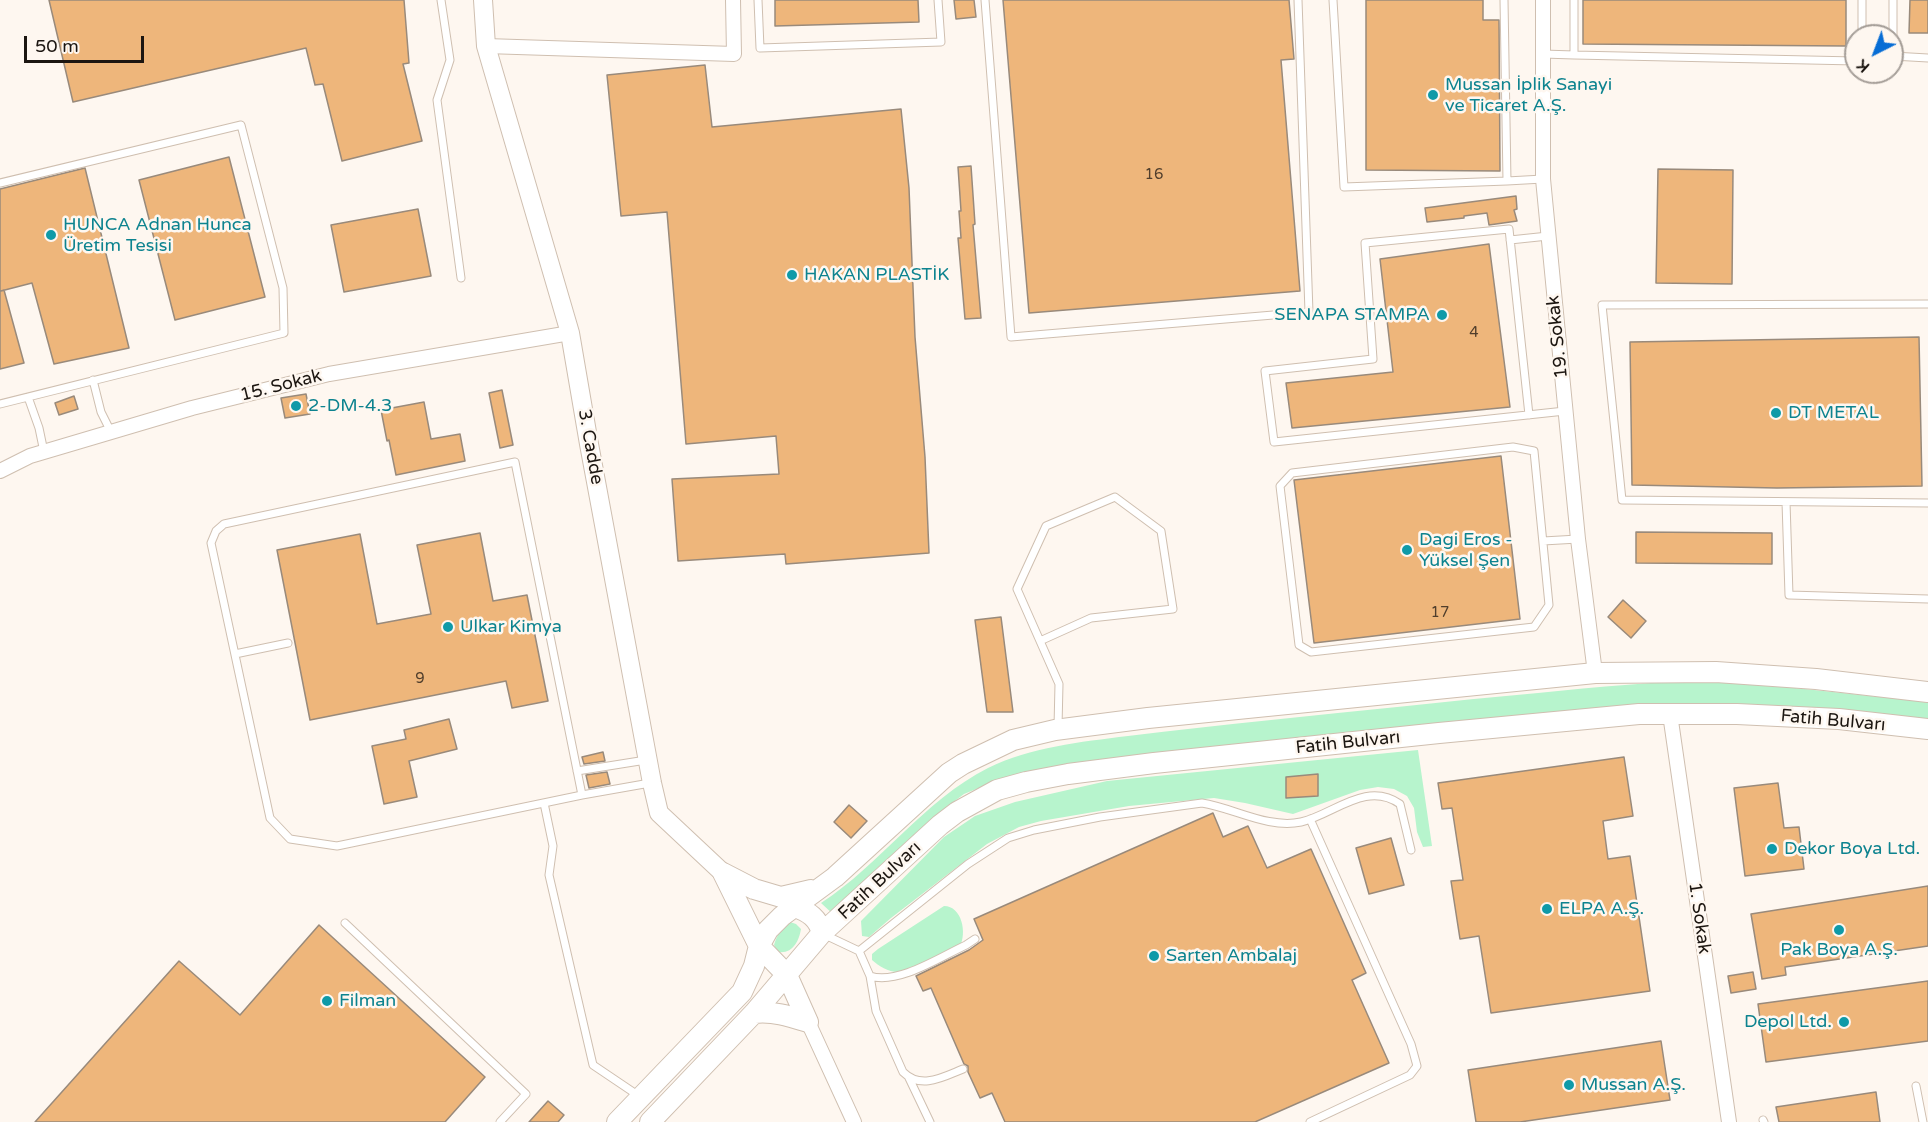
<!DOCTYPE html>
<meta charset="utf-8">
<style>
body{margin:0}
#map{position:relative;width:1928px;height:1122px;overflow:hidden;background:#fef7f0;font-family:"Varela Round",sans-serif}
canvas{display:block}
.north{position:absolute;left:1844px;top:24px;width:60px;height:60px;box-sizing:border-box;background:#fef7f0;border:2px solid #a49d97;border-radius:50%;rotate:222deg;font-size:16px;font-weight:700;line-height:24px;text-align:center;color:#1c1611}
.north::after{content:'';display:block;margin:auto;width:21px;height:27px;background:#076dd5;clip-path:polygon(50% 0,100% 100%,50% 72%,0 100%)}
.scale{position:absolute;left:24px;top:36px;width:120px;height:27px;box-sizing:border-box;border:3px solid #1c1611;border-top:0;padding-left:8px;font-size:18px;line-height:21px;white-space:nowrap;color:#1c1611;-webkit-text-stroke:4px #fef7f0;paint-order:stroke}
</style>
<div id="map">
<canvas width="1928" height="1122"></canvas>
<div class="north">K</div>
<div class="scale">50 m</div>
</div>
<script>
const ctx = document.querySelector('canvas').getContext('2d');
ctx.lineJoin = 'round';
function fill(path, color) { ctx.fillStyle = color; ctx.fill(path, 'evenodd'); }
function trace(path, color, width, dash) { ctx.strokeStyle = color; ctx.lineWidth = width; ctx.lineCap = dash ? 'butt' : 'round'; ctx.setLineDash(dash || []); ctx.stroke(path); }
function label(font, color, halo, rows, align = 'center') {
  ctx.font = font + ' "Varela Round",sans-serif'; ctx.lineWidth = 5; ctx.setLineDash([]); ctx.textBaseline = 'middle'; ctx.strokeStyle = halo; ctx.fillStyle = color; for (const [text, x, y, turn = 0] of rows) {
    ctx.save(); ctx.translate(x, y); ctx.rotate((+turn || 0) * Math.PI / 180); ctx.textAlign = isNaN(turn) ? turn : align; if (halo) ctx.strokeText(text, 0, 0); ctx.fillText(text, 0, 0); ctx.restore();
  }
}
const green = new Path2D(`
 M1719 680 1928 702V721L1788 706 1736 708 996 781 964 794 948 806 875 870 834 915 821 903C881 864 923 801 988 768 1031 747 1080 742 1128 736 1175 730 1223 725 1271 720 1360 711 1449 701 1538 693 1598 687 1658 681 1719 680Z
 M1418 750 1432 846 1423 847 1417 832 1414 808 1407 796 1394 789 1378 787 1360 790 1293 814 1245 803 1214 798 1129 806 1041 821 1019 827 987 844 891 918 869 937 862 936 861 921 944 837 975 816 1015 802 1107 781Z
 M944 906C962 906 967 933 960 946 945 953 913 972 898 972 888 972 879 966 872 960V954L878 949Z
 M790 922 796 924 801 929C799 941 793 954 778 952L774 945C777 935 781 928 790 922Z`);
const building = new Path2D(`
 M49 0H404L409 63 403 64 422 141 342 161 323 84 315 85 306 48 73 102Z
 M775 0H918L919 22 775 26Z
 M954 0H974L976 17 956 19Z
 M1003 0H1289L1294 59 1281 60 1300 291 1029 313Z
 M1366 0H1483V20H1499L1500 171 1366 170Z
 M1583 0H1846V46L1583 44Z
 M1910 0H1928V33H1909Z
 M705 65 712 127 901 109 909 188 915 337 925 457 929 553 786 564 785 554 678 561 672 479 779 474 776 436 686 444 667 212 621 216 607 75Z
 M229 157 265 297 175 320 139 180Z
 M971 166 975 224 973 225 981 318 965 319 958 238H961L959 211H961L958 167Z
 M85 168 129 348 54 364 32 283 1 291 4 290 24 363 0 369V189Z
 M1658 169 1733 170 1732 284 1656 283Z
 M1516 196 1517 209 1514 210 1517 221 1489 225 1487 213 1464 216V218L1427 222 1425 208Z
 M418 209 431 276 344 292 331 225Z
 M1489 244 1510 407 1292 428 1286 383 1393 372 1380 259Z
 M1919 337 1922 486 1777 488 1632 485 1630 342Z
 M502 390 513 445 500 448 489 393Z
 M306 394 310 414 285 418 281 398Z
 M74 396 78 409 59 415 55 403Z
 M424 402 431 439 460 434 465 461 396 475 389 440 387 441 381 410Z
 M1501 456 1520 619 1314 643 1294 480Z
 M1636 532 1772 533V564L1636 563Z
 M480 533 493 601 527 595 548 701 512 708 506 681 310 720 277 550 360 534 377 624 431 614 417 545Z
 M1623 600 1646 621 1631 638 1608 617Z
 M1001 617 1013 712H987L975 620Z
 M449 719 457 749 409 761 417 797 384 804 372 746 406 739 404 730Z
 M603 752 605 761 584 764 582 757Z
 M1624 757 1633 816 1603 821 1608 859 1630 856 1650 991 1491 1013 1479 936 1460 939 1451 881 1463 880 1452 808 1442 809 1438 783Z
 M607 772 610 784 589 788 586 775Z
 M1318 774V796L1286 798V777Z
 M1778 783 1784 828 1799 827 1804 869 1745 876 1734 788Z
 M849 805 867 821 851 838 834 822Z
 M1213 813 1223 837 1248 826 1267 868 1311 849 1366 973 1352 980 1389 1063 1255 1122H1005L992 1093 980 1098 968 1072V1066L964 1064 931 988 923 991 916 976 969 950 983 940 974 919Z
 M1391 838 1404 885 1369 894 1356 848Z
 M1928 886V946L1785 967 1786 975 1762 979 1751 914Z
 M319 925 485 1077 445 1122H35L179 961 240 1015Z
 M1753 972 1756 989 1731 993 1728 976Z
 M1928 981V1041L1766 1062 1758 1004Z
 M1661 1041 1670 1100 1520 1122H1476L1468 1070Z
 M1876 1092 1880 1122H1779L1776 1107Z
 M548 1101 564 1115 558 1122H529Z`);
const service = new Path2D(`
 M441 0 450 60 437 100 461 278
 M758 0 760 48 941 42 938 0
 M985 0 1011 337 1309 312 1298 0
 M1333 0 1344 187 1507 181 1504 0
 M1574 0V55L1856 61
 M1893 0V56L1928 58
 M1862 36V0
 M1543 54 1574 55
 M1507 181 1543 179
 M0 183 241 125 283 288 284 333 0 404
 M1510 240 1548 236
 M1928 304 1602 305 1622 500 1928 503
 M93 380 101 412 111 432
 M28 397 39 428 44 452
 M1529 415 1509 229 1365 243 1373 359 1265 371 1274 442 1565 411
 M1513 447 1534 451 1549 605 1534 627 1311 652 1299 645 1280 486 1292 473Z
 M1786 502 1789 595 1928 599
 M1543 541 1578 539
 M1040 641 1091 618 1173 609 1161 531 1115 497 1046 526 1017 589 1059 684 1058 727
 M235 654 288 643
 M577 771 646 760
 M582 795 515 462 224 524 216 531 211 543 270 818 290 839 337 846 582 795 650 783
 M544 803 553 846 549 875 593 1065 639 1096
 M345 923 526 1094 500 1122
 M823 934 859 951 870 976 876 1011 903 1072C921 1090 943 1077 963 1069
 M859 951 968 864 1008 838 1034 830 1100 817 1202 803C1234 808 1268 829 1301 822 1333 815 1366 780 1400 804L1411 850
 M870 976C898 985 940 957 966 945L975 939
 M909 1078 930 1122
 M1916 1086 1923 1122
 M1763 1120 1764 1122
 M1310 1122 1410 1075 1417 1066 1411 1044 1310 819`);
const minor = new Path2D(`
 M1543 0V179L1578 539 1595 673
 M486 46 734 54 733 0
 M0 471 30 456 192 408 329 374 570 333
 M1670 714 1729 1122
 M808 1022 854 1122`);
const tertiary = new Path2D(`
 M483 0 486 46 570 333 589 444 652 783 659 813 723 873`);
const secondary = new Path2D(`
 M723 873 759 946 787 975 808 1022
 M723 873 754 889 781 897 811 890
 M795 907C809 912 818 918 822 933
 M754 1013C774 1011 789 1016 808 1022
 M617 1122 742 992 754 966 759 946 768 930 782 916 835 877 949 773 963 764 1013 740 1055 730 1148 718 1595 673 1716 672 1816 679 1928 692
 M650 1122 754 1013 822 933 940 825 957 812 997 790 1026 782 1068 774 1154 763 1439 733 1639 714H1737L1839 719 1928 729`);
const markers = [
 [1433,95,6,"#0f9aa8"],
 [51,235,6,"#0f9aa8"],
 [792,275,6,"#0f9aa8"],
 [1442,315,6,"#0f9aa8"],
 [296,406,6,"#0f9aa8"],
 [1776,413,6,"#0f9aa8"],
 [1407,550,6,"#0f9aa8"],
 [448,627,6,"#0f9aa8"],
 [1772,849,6,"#0f9aa8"],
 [1547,909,6,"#0f9aa8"],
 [1839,930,6,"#0f9aa8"],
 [1154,956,6,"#0f9aa8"],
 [327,1001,6,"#0f9aa8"],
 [1844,1022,6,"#0f9aa8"],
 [1569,1085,6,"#0f9aa8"]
];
const numberNames = [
 ["16",1154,175],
 ["4",1474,333],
 ["17",1440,613],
 ["9",420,679]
];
const cultureNames = [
 ["Mussan İplik Sanayi",1445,85],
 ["ve Ticaret A.Ş.",1445,106],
 ["HUNCA Adnan Hunca",63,225],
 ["Üretim Tesisi",63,246],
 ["HAKAN PLASTİK",804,275],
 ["SENAPA STAMPA",1430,315,"right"],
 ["2-DM-4.3",308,406],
 ["DT METAL",1788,413],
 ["Dagi Eros -",1419,540],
 ["Yüksel Şen",1419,561],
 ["Ulkar Kimya",460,627],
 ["Dekor Boya Ltd.",1784,849],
 ["ELPA A.Ş.",1559,909],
 ["Pak Boya A.Ş.",1839,950,"center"],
 ["Sarten Ambalaj",1166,956],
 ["Filman",339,1001],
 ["Depol Ltd.",1832,1022,"right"],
 ["Mussan A.Ş.",1581,1085]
];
const streetNames = [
 ["19. Sokak",1558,337,-96],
 ["15. Sokak",281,386,-14],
 ["3. Cadde",590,447,80],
 ["Fatih Bulvarı",1833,721,5],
 ["Fatih Bulvarı",1348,743,-6],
 ["Fatih Bulvarı",880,881,-43],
 ["1. Sokak",1699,918,82]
];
fill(green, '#b7f4cd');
fill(building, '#eeb67b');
trace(building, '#998a7b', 1.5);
trace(service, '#cfbfb0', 9);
trace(minor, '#cfbfb0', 16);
trace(tertiary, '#cfbfb0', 20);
trace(secondary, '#cfbfb0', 22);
trace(service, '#fff', 7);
trace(minor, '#fff', 14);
trace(tertiary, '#fff', 18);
trace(secondary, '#fff', 20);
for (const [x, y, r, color] of markers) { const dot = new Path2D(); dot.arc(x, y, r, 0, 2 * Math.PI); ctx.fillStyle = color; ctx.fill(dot); trace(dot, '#fef7f0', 2); }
label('15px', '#503e2c', null, numberNames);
label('18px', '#0d838f', '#fef7f0', cultureNames, 'left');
label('18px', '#1c1611', '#fef7f0', streetNames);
</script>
